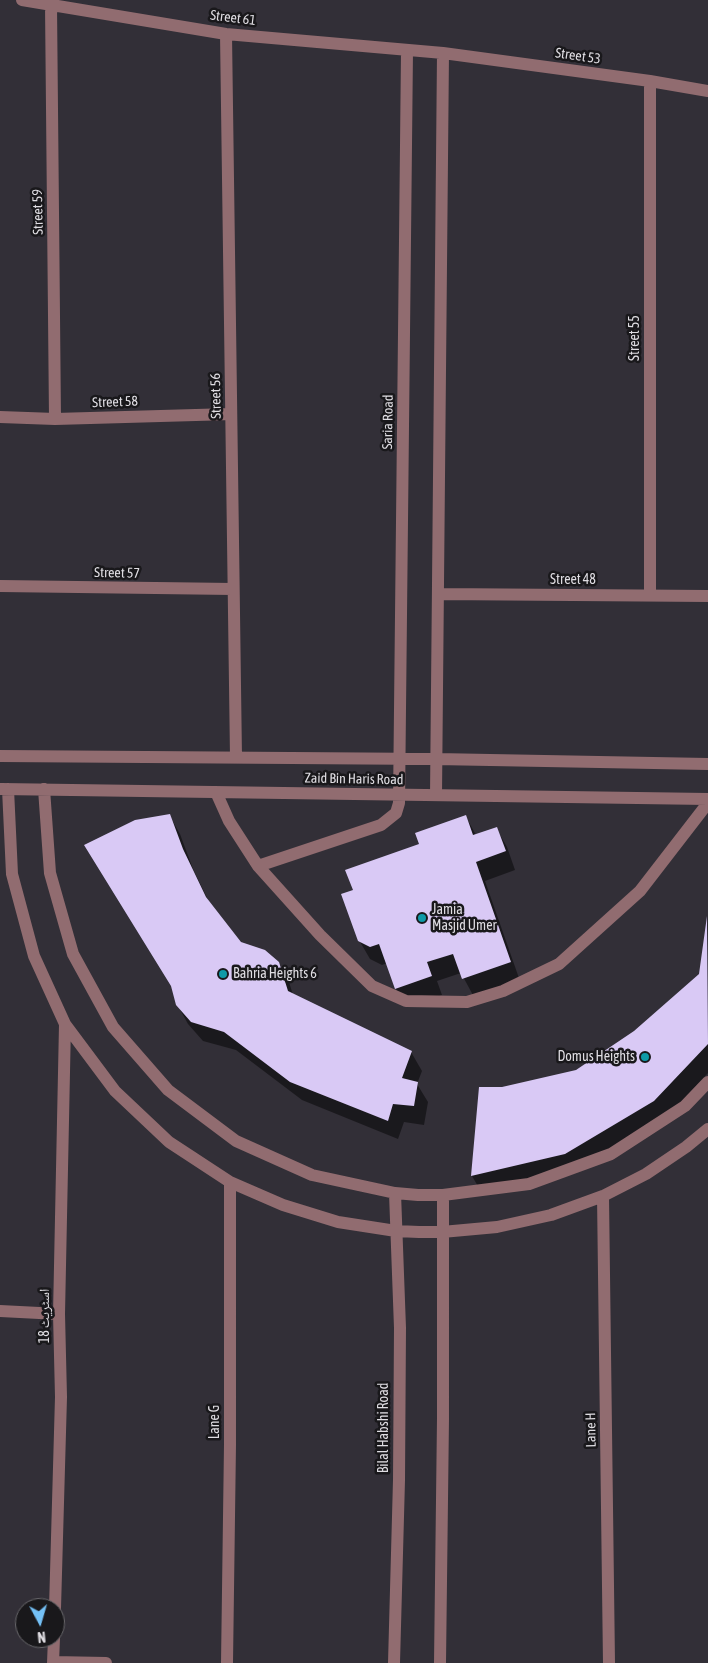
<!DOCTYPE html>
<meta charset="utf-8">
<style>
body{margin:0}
#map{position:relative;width:708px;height:1663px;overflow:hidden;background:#322f37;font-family:"Asap Condensed",sans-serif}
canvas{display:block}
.north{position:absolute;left:15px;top:1598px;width:50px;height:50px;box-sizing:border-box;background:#19181b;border:1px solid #68676b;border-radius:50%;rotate:174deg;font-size:14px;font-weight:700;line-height:20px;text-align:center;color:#dfdde2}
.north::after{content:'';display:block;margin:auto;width:18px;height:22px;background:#74c0f6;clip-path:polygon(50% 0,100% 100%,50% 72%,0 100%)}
</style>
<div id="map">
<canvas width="708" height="1663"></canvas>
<div class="north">N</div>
</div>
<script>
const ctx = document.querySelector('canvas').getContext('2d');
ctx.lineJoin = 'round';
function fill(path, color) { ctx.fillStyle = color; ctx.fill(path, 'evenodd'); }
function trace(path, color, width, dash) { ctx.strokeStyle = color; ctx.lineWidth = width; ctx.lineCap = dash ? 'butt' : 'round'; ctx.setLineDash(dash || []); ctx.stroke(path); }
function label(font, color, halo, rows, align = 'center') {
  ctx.font = font + ' "Asap Condensed","Noto Naskh Arabic",sans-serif'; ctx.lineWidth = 5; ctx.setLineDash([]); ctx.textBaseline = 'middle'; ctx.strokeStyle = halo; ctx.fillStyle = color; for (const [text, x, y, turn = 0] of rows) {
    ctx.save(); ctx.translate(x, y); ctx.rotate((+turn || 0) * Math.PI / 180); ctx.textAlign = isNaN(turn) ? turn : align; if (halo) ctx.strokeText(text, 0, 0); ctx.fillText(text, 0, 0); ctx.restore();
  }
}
const shadow = new Path2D(`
 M169 815 180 834 193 869 210 904 240 943 278 963 289 982 293 995 411 1052 422 1071 417 1084 428 1102 424 1125 404 1122 398 1139 302 1100 236 1050 203 1041 188 1024 177 1004 173 988Z
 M466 817 476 835 496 828 507 847 515 870 485 881 520 981 474 997 461 973 437 981 442 995 406 1007 396 989 387 963 382 965 370 959 359 940 354 891 420 845Z
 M708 918V1073L665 1119 576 1173 483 1195 472 1176 480 1088 503 1089 576 1071 634 1032 700 974Z`);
const building = new Path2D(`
 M170 814 183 849 206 897 241 942 265 950 279 962 288 991 412 1051 402 1078 418 1082 414 1106 393 1104 388 1121 290 1082 224 1032 191 1022 176 1005 171 986 84 845 135 820Z
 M466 815 473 835 497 827 506 851 476 862 511 962 462 979 453 954 427 962 432 976 395 989 379 944 370 947 358 941 341 894 353 890 345 870 419 844 415 833Z
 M707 916 708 1044 654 1101 565 1154 471 1176 479 1087H502L576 1070 634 1031 699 974Z`);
const minor = new Path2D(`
 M22 0 226 34 443 53 650 81 708 91
 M51 5 55 419
 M226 34 236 757
 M650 81V595
 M0 417 55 419 231 414
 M0 586 233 589
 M438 594 708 596
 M0 756 436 759 708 764
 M1 789 708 799
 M8 789 12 874 34 956 65 1024 115 1091 169 1142 230 1182 283 1205 338 1222 396 1231 419 1232H442L497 1227 551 1215 603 1196 646 1174 686 1147 708 1129
 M44 789 50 873 73 954 113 1027 168 1090 236 1141 312 1175 395 1193 418 1195H443L529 1184 611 1154 685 1106 708 1082
 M216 792 229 821 258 866 320 935 372 986 406 1001 467 1002 503 991 559 964 640 891 708 803
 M436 795 443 53
 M258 866 381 825 396 813 399 803 407 51
 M603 1196 609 1663
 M0 1311 59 1314
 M55 1608 61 1397 59 1314 65 1024
 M53 1662 106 1663
 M53 1663 54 1638
 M227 1663 230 1444V1182
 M394 1663 399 1480 400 1328 395 1193
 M440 1663 443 1418V1195`);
const markers = [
 [422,918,5,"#0f9aa8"],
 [223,974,5,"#0f9aa8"],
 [645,1057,5,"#0f9aa8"]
];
const streetNames = [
 ["Street 61",233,18,7],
 ["Street 53",578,56,8],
 ["Street 59",38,212,-91],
 ["Street 55",635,338,-90],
 ["Street 56",216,396,-91],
 ["Street 58",115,402,-2],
 ["Saria Road",388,422,-89],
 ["Street 57",117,573,1],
 ["Street 48",573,580],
 ["Zaid Bin Haris Road",354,779,1],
 ["اسٹریٹ 18",45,1316,-90],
 ["Lane G",215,1422,-90],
 ["Bilal Habshi Road",384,1428,-90],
 ["Lane H",591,1430,-91]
];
const poiNames = [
 ["Jamia",432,910],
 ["Masjid Umer",432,926],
 ["Bahria Heights 6",233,974],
 ["Domus Heights",635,1057,"right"]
];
fill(shadow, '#0007');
fill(building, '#d9c9f5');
trace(minor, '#916c70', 12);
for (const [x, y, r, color] of markers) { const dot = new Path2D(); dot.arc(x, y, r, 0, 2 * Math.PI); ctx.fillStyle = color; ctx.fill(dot); trace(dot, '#19181b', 2); }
label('14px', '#dfdde2', '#19181b', streetNames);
label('14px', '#dfdde2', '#19181b', poiNames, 'left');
</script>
